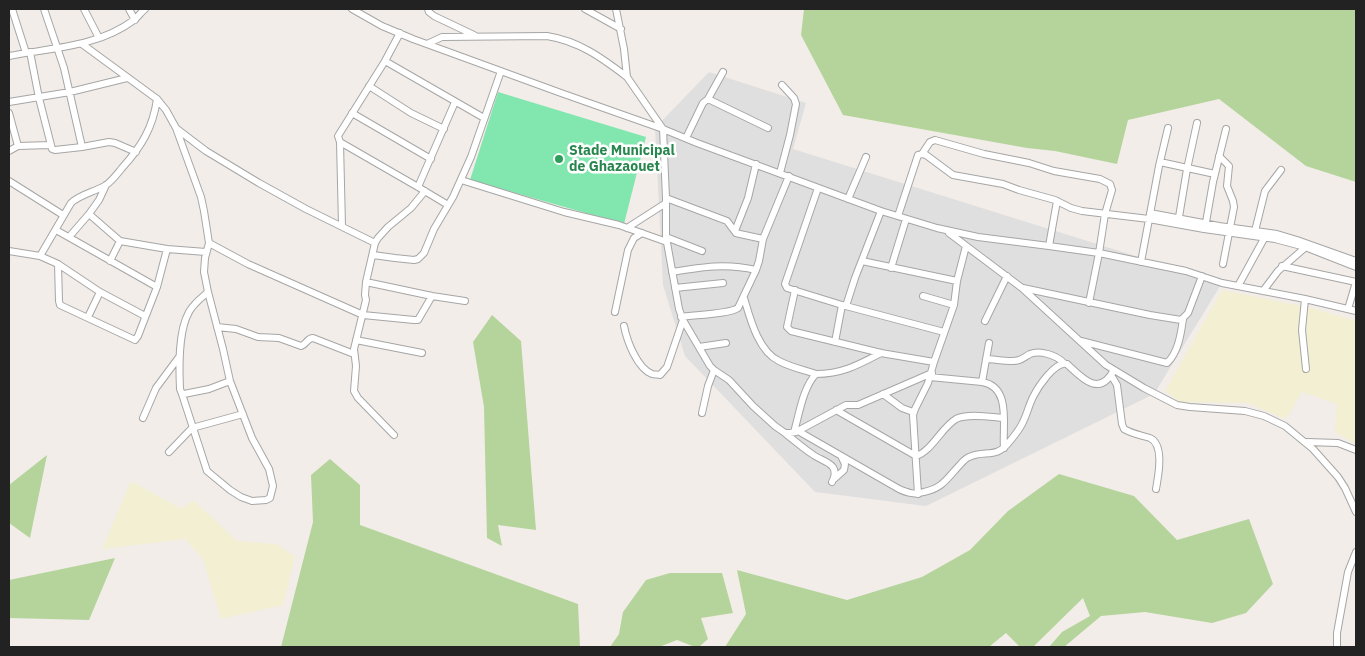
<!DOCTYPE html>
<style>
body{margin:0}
#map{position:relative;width:1365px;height:656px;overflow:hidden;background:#f2ede8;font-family:"IBM Plex Sans",sans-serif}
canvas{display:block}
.frame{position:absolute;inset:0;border:10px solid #222;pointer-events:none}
</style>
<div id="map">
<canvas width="1365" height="656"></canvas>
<div class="frame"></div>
</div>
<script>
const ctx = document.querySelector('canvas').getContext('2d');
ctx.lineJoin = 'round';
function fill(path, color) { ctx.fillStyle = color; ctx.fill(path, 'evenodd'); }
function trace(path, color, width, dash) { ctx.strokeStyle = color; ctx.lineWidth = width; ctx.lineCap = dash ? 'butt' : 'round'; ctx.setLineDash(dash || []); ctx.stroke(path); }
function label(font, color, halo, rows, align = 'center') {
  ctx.font = font + ' "IBM Plex Sans",sans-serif'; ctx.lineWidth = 5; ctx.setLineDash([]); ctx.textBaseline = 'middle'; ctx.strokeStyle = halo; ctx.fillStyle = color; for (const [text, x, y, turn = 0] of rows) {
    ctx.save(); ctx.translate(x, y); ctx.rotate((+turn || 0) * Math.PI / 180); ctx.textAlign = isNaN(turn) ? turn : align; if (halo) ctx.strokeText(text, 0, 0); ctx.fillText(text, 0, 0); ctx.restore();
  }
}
const residential = new Path2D(`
 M709 72 806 103 793 149 1222 283 1154 394 926 506 815 492 685 356 663 285 655 128Z`);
const farmland = new Path2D(`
 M1222 290 1316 309 1356 321V444L1335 432 1337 404 1302 392 1286 419 1247 403 1180 402 1165 391Z
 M131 481 182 509 193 500 237 541 277 544 295 557 283 605 221 619 203 559 185 539 102 549Z`);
const forest = new Path2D(`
 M804 9H1356V182L1306 166 1219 99 1128 120 1117 164 1055 151 1027 148 843 115 801 35Z
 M492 315 521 341 536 530 498 525 502 546 487 538 484 407 473 342Z
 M47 455 30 538 9 523V485Z
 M330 459 360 485V525L578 604 580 647H281L313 522 311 475Z
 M1059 474 1134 496 1177 540 1249 519 1273 584 1246 613 1212 623 1145 612 1101 616 1064 647H1049L1062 632 1090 616 1083 598 1033 647H1020L1006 633 989 647H725L746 614 737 570 847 600 922 577 970 550 1008 511Z
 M115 558 89 620 9 618V580Z
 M670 573H722L733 613 701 618 708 639 699 647H695L677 640 659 647H610L619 634 623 612 646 580Z`);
const pitch = new Path2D(`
 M498 92 646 137 624 224 470 180Z`);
const minor = new Path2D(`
 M12 9 26 53
 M84 9 99 38
 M129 9 135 20
 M352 9 382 26 413 39 561 93 663 129 697 143 881 211 937 228 978 237 1049 246 1099 253 1186 271 1222 283 1305 299 1356 311
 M428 9 429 12 434 16 474 35
 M585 9 621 29
 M616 9 624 49 627 77 663 129 666 198V237L679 309 683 320 710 366 714 370 729 380 753 406 775 426 785 433H790L796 432 846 405H858L932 373
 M82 44 157 99 166 110 176 128 201 197 204 211 209 243 205 258 204 272 208 292 223 349 230 381 252 438 269 469 273 486 270 498 266 500 252 501 241 497 230 490 207 471 182 394
 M427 44 442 37 547 36C579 41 602 58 627 77
 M30 52 39 98 52 149 55 150 82 147 64 68 44 9
 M9 56C51 48 98 47 134 20 138 17 141 12 145 9
 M385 61 484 118
 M369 86 411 113 444 129
 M708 99 723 72
 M9 102 70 92 127 78
 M9 113 18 146
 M352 113 431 159
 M177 129 206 151 259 183 306 209 375 243
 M686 138 703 103 708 99 768 128
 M340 142 418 187 448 205
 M82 147 109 142 115 143 136 152
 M9 151 18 146 50 145
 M922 154 930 142 935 140 984 154 1029 163 1054 171 1100 179 1110 184 1112 190 1105 214 1099 253 1089 303
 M1219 156 1229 166 1227 186 1233 201 1234 207 1223 264
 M1160 162 1215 174
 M780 173 790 135 796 104 794 98 782 85
 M461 180 564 212 619 225 667 242
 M9 181 63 215
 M106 185 99 200 89 214 120 241 167 249 206 252
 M418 187 455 102
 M818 188 785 284 787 288 842 305 944 332
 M666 198 727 221 736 233 740 234 763 239
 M848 199 866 157
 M1150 213 1219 226 1277 234 1297 240 1356 261
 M898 216 918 155 922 154 926 155 953 175 1003 184 1019 190 1055 200 1071 208 1082 211 1149 219 1204 229 1275 239 1305 247 1356 267
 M1178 223 1187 169 1197 123
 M342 226 340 142 338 136 385 61 400 33
 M627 228 666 203
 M1205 228 1213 182 1226 129
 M56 230 157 287
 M735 231 748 198 756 164
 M1255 231 1265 191 1281 170
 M949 233 1022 288 1106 365 1144 388 1177 405 1190 407 1245 411 1264 416 1285 426 1313 449 1338 477 1345 488 1356 512
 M69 237 89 214
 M666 237 702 251
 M209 243 248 264 363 315 414 320H418L432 296
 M1049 246 1057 201
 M9 251 40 256 71 203C80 194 95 192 106 185 112 181 117 174 122 168 141 147 153 128 157 99
 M373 255 395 258 414 260 418 259 424 253 434 229 453 197 471 157 501 71
 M40 256 58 264 100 292 145 316
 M110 261 120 241
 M862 261 957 281
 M1141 262 1159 166 1168 128
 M58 264 59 301 60 305 135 340 138 336 157 287 167 249
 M1282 266 1356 282
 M891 268 906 219
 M672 272C702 267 726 263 756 270
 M366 282 432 296 465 301
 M1238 286 1266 235
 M675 288 723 283
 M1023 288 1150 315 1181 320 1188 313 1202 276
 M795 290 787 327 791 331 881 353 934 362 954 305 957 281 966 246
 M1263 291 1278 271 1307 246
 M208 292C201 298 193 304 189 312 178 331 179 367 180 389L182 394H184L209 389 230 381
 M923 296 954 305
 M744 298C750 318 758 351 779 361 790 367 804 370 816 374
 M1305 299 1302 330 1306 369
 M846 306 855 278 881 211
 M1348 309 1356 282
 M615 312 628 250 634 238 642 233
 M88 317 100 292
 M681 317C693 315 730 314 738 308L756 270 759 261 763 239 789 176
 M985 321 1007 276
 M624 326C627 341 637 368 652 374 655 375 657 374 660 375L667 367 683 320
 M217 327 236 329 258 337 279 338 301 346C306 345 307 338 313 338L354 354
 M356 340 422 353
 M1081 341 1167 363C1178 353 1181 334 1183 319
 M835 342 842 305
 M699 347 726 343
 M986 359C995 359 1012 363 1019 360 1023 359 1026 356 1030 354 1040 350 1056 355 1064 363
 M1111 375 1117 385 1122 424 1124 429C1132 434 1141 435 1150 438 1165 445 1158 477 1156 489
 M930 377 982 382C1012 387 1002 426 1004 448
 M982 382 989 343
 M883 394 902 408 913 412
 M836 410 916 456C932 451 941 428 956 419 967 413 991 417 1003 418
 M702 413 708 386 714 370
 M143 418 156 388 179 357
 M798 431 899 489C908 493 914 495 924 492 942 488 946 480 957 468 961 464 964 459 969 457 985 449 996 460 1010 441 1015 435 1020 429 1023 422 1027 414 1029 405 1033 397 1038 387 1055 361 1067 364 1082 378 1099 398 1114 370
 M794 432C799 415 803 387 816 374 842 374 858 365 881 353
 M786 434C794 440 803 448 812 454 822 462 842 463 832 482
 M394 435 358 398 354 391 356 366 354 349 366 300 365 295 366 282 375 243 378 238 388 227 411 208 425 191
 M1307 442 1338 443 1356 450
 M169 452 192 428 243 414
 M834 479 844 470 845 464 841 456
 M918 494 913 415 915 409 928 383 934 362
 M1337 647V633L1348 572 1356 552`);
const markers = [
 [559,159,5,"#2e9e5b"]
];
const leisureNames = [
 ["Stade Municipal",569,151],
 ["de Ghazaouet",569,167]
];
fill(residential, '#e0dfdf');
fill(farmland, '#f2efd3');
fill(forest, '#b5d49b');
fill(pitch, '#82e6af');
trace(minor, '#a6a6a6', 8);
trace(minor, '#fff', 6);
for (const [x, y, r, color] of markers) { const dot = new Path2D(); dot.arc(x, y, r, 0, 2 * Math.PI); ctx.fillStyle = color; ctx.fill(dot); trace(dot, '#fff', 2); }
label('bold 14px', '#27864d', '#fff', leisureNames, 'left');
</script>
